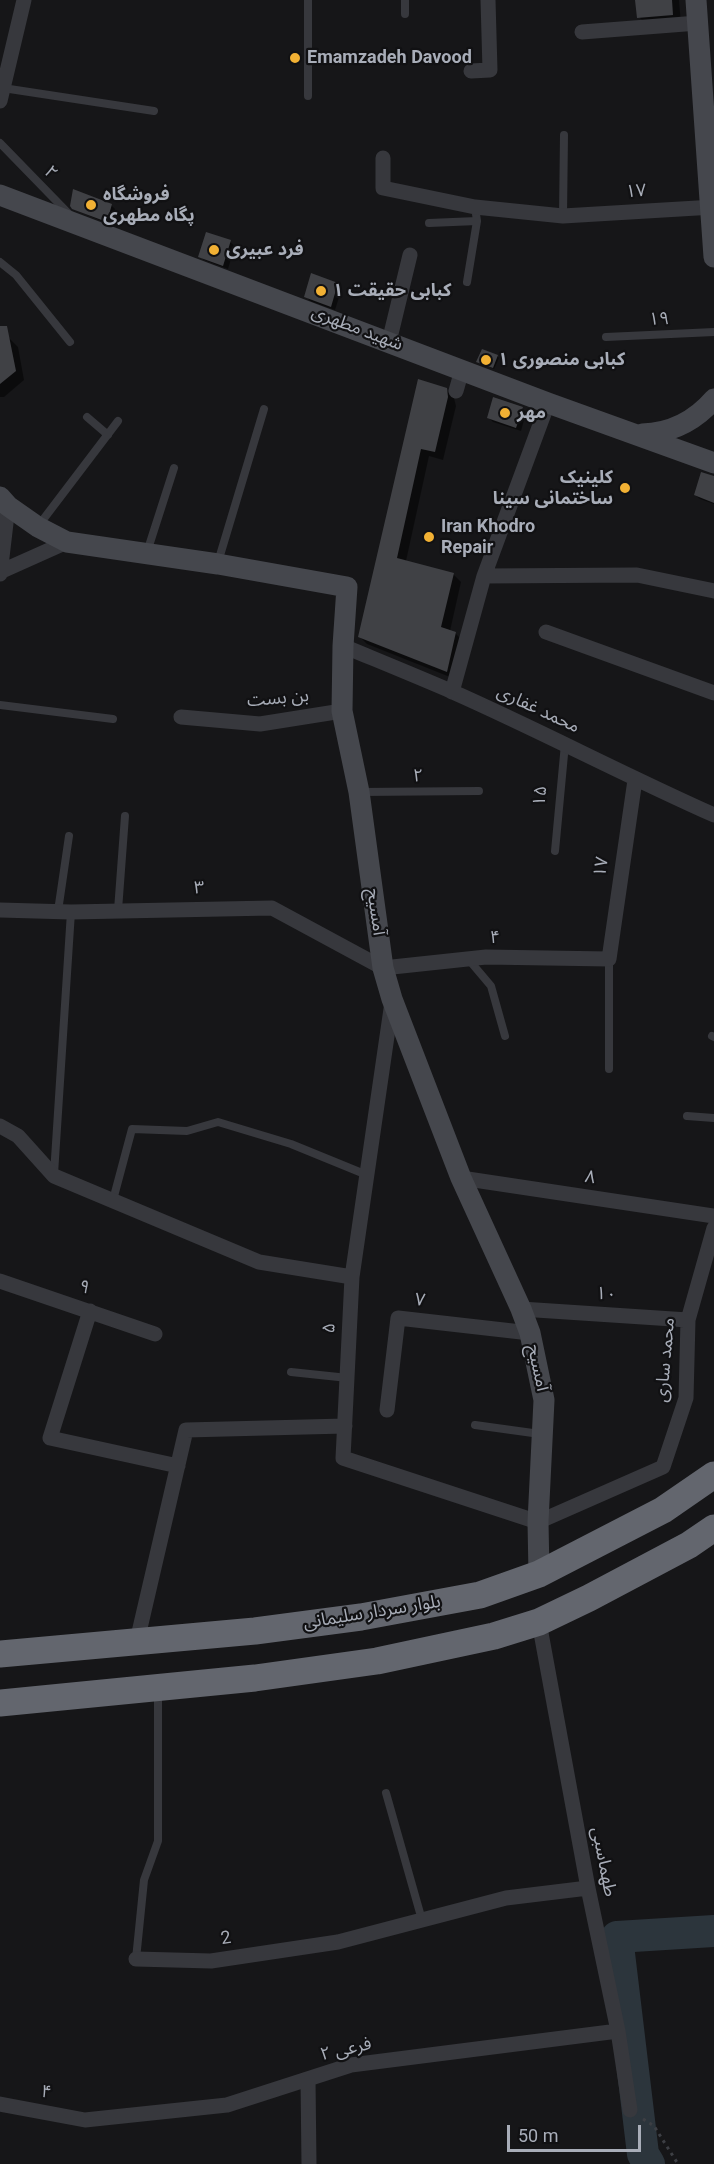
<!DOCTYPE html>
<meta charset="utf-8">
<style>
body{margin:0}
#map{position:relative;width:714px;height:2164px;overflow:hidden;background:#161618;font-family:Roboto,sans-serif}
canvas{display:block}
.scale{position:absolute;left:507px;top:2125px;width:134px;height:27px;box-sizing:border-box;border:3px solid #a8adb8;border-top:0;padding-left:8px;font-size:18px;line-height:21px;white-space:nowrap;color:#a8adb8;-webkit-text-stroke:4px #111113;paint-order:stroke}
</style>
<div id="map">
<canvas width="714" height="2164"></canvas>
<div class="scale">50 m</div>
</div>
<script>
const ctx = document.querySelector('canvas').getContext('2d');
ctx.lineJoin = 'round';
function fill(path, color) { ctx.fillStyle = color; ctx.fill(path, 'evenodd'); }
function trace(path, color, width, dash) { ctx.strokeStyle = color; ctx.lineWidth = width; ctx.lineCap = dash ? 'butt' : 'round'; ctx.setLineDash(dash || []); ctx.stroke(path); }
function label(font, color, halo, rows, align = 'center') {
  ctx.font = font + ' Roboto,"Noto Sans Arabic",sans-serif'; ctx.lineWidth = 4.5; ctx.setLineDash([]); ctx.textBaseline = 'middle'; ctx.strokeStyle = halo; ctx.fillStyle = color; for (const [text, x, y, turn = 0] of rows) {
    ctx.save(); ctx.translate(x, y); ctx.rotate((+turn || 0) * Math.PI / 180); ctx.textAlign = isNaN(turn) ? turn : align; if (halo) ctx.strokeText(text, 0, 0); ctx.fillText(text, 0, 0); ctx.restore();
  }
}
const shadow = new Path2D(`
 M637 0H679L681 24 648 26 639 17Z
 M111 205 115 209 111 225 76 210Z
 M230 242 235 246 228 269 204 260 200 256Z
 M337 284 342 288 335 310 310 301 306 296Z
 M9 338 18 347 24 380 4 397H0V340Z
 M497 356 499 358 494 369 478 362Z
 M419 381 446 390 454 398 456 406 443 460 429 456 406 561 453 574 461 582 450 631 455 633 463 641 455 679 367 644 359 636Z
 M522 408 526 413 521 431 493 422 489 418Z
 M714 478V504L700 499 695 495Z`);
const river = new Path2D(`
 M649 2164 643 2154 617 1937 714 1931`);
const building = new Path2D(`
 M635 0H672L673 15 637 18Z
 M73 189 112 204 107 222 72 209 70 206Z
 M206 232 231 240 223 266 198 257Z
 M311 273 338 283 331 307 304 297Z
 M0 326H7L16 371 0 384Z
 M482 349 498 355 493 368 476 362Z
 M418 379 447 388 448 397 435 452 421 449 397 558 454 573 441 627 456 632 447 672 358 637Z
 M493 397 523 407 516 428 487 418Z
 M701 472 714 476V503L694 495Z`);
const path = new Path2D(`
 M643 2119 654 2126 678 2164`);
const lane = new Path2D(`
 M405 0V14
 M3 88 154 111
 M308 96V0
 M0 143 70 215
 M563 216 564 135
 M429 223 477 221
 M0 262 16 275 70 342
 M467 282 477 221 475 207
 M606 337 714 332
 M87 417 108 435
 M39 525 118 421
 M147 552 174 468
 M218 562 264 409
 M0 705 113 719
 M360 792 479 791
 M555 851 565 744
 M118 910 125 816
 M58 911 69 836
 M609 959V1069
 M469 960 491 986 505 1036
 M712 1036 714 1037
 M687 1116 714 1118
 M54 1174 71 912
 M113 1200 132 1129 187 1131 218 1122 291 1144 367 1175
 M291 1372 348 1378
 M475 1425 540 1434
 M386 1793 422 1920
 M136 1959 144 1880 158 1841V1692`);
const street = new Path2D(`
 M582 32 698 23
 M471 71 490 70 488 0
 M0 101 24 0
 M383 158V188L475 207 563 216 714 207
 M389 342 410 255
 M456 391 462 370
 M0 572 67 542
 M0 574 8 506
 M484 576 637 575 714 591
 M546 632 714 693
 M343 646C379 661 416 676 453 692 541 731 626 776 714 815
 M452 692 484 576 548 403
 M181 717 260 724 342 711
 M0 910 71 912 272 908 383 968 486 957 609 959 635 780
 M392 1002 352 1277 343 1458 538 1522 663 1467 686 1398 688 1320 714 1228
 M0 1126 18 1136 54 1176 259 1262 352 1277
 M461 1178 714 1216
 M0 1281 155 1334
 M521 1309 688 1320
 M90 1311 50 1438 178 1466
 M387 1410 398 1318 530 1333
 M539 1622 588 1888 618 2031 630 2110
 M137 1641 186 1430 345 1426
 M136 1959 211 1961 338 1942 506 1898 588 1888
 M308 2079 309 2164
 M0 2104 85 2120 227 2105 351 2065 618 2031`);
const secondary = new Path2D(`
 M696 0 714 257
 M0 195 548 403 714 463
 M642 434C671 433 695 421 714 399
 M0 497 8 506 38 527 67 542 218 564 347 587 343 646 342 711 359 792 383 968 392 999 461 1178 521 1309 530 1333 544 1400 538 1522 539 1574`);
const highway = new Path2D(`
 M0 1654 255 1631 361 1617 480 1595 539 1574 663 1510 714 1475
 M0 1703 255 1678 377 1661 494 1636 539 1622 589 1598 689 1545 714 1528`);
const markers = [
 [295,58,6,"#f2b134"],
 [91,205,6,"#f2b134"],
 [214,250,6,"#f2b134"],
 [321,291,6,"#f2b134"],
 [486,360,6,"#f2b134"],
 [505,413,6,"#f2b134"],
 [625,488,6,"#f2b134"],
 [429,537,6,"#f2b134"]
];
const poiNames = [
 ["Emamzadeh Davood",307,58],
 ["فروشگاه",103,195],
 ["پگاه مطهری",103,216],
 ["فرد عبیری",226,250],
 ["کبابی حقیقت ۱",333,291],
 ["کبابی منصوری ۱",498,360],
 ["مهر",517,413],
 ["کلینیک",613,478,"right"],
 ["ساختمانی سینا",613,499,"right"],
 ["Iran Khodro",441,527],
 ["Repair",441,548]
];
const streetNames = [
 ["۲",50,173,46],
 ["۱۷",636,192,-4],
 ["۱۹",659,320,-3],
 ["شهید مطهری",357,329,21],
 ["بن بست",278,699,-5],
 ["محمد غفاری",538,710,25],
 ["۲",418,777,-1],
 ["۱۵",541,796,-85],
 ["۱۷",602,867,-82],
 ["۳",199,889,-1],
 ["آمسیح",375,912,82],
 ["۴",495,938],
 ["۸",590,1178,9],
 ["۹",84,1288,18],
 ["۱۰",606,1295,4],
 ["۷",420,1301,7],
 ["۵",330,1328,-87],
 ["محمد ساری",666,1360,-85],
 ["آمسیح",537,1368,78],
 ["بلوار سردار سلیمانی",372,1613,-9],
 ["طهماسبی",603,1862,79],
 ["2",226,1939,-9],
 ["فرعی ۲",346,2050,-13],
 ["۴",46,2093,10]
];
fill(shadow, '#0007');
trace(river, '#2c353c', 32);
fill(building, '#404145');
trace(path, '#3d3f44', 3, [3, 4.5]);
trace(lane, '#37383d', 8);
trace(street, '#37383d', 15);
trace(secondary, '#45474d', 21);
trace(highway, '#63666e', 27);
for (const [x, y, r, color] of markers) { const dot = new Path2D(); dot.arc(x, y, r, 0, 2 * Math.PI); ctx.fillStyle = color; ctx.fill(dot); trace(dot, '#111113', 2); }
label('bold 18px', '#a8adb8', '#111113', poiNames, 'left');
label('18px', '#a8adb8', '#111113', streetNames);
</script>
